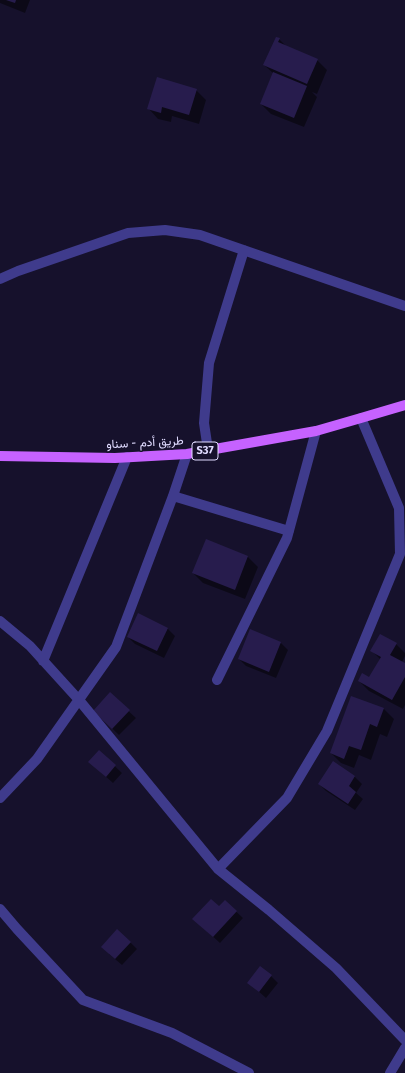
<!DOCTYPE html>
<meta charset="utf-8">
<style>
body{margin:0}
canvas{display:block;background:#16112c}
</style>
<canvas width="405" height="1073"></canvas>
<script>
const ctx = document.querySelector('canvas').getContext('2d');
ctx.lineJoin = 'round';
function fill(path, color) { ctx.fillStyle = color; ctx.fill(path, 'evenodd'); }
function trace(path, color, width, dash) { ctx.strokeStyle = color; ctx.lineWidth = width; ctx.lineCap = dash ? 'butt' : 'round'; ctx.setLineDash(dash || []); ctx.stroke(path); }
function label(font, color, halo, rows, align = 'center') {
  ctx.font = font + ' "Fira Sans",Vazirmatn,sans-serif'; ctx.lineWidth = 3; ctx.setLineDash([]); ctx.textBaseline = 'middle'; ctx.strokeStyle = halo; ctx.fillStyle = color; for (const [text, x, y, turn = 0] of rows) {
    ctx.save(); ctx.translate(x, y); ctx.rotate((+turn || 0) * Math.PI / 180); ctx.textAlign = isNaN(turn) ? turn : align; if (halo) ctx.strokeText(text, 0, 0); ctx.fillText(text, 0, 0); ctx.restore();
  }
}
const shadow = new Path2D(`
 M0 0H30L25 13 0 3Z
 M279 39 286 46 317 60 327 70 317 94 312 92 317 97 304 127 271 114 261 104 274 74 264 65Z
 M196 90 206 100 199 124 172 116 171 122 158 119 148 108Z
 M206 540 248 557 258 567 245 599 203 583 193 573Z
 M139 615 168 629 175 636 164 658 135 644 128 637Z
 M281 643 288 650 276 678 246 666 239 659Z
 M396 644 405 653V656L402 662 405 664V705L403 709 369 691 359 681 370 678 380 659 372 651Z
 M110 694 136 718 119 735 94 711Z
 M352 697 384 709 394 719 387 737 380 734 371 760 359 755 354 768 341 763 331 753Z
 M99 751 122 773 113 783 96 768Z
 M333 763 355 777 362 784 356 793 363 799 355 810 326 791 319 784Z
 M225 901 243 918 220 943 200 925Z
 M130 942 137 949 122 965 109 954Z
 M271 976 278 983 266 998 249 983Z`);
const building = new Path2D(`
 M6 0H16L15 3Z
 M276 37 280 38 278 42 318 59 307 84 263 65Z
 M273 72 307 86 294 118 260 104Z
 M157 77 197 89 189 115 162 107 161 113 147 109Z
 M206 539 248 556 235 590 192 573Z
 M138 613 168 628 157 651 127 637Z
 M250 629 281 642 269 672 238 659Z
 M380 634 397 643 390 655 405 663V677L392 700 358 681 362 673 369 677 381 657 370 651Z
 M110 692 130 710 112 729 93 711Z
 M351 696 384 708 377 727 370 724 361 750 349 746 344 759 330 753Z
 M99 750 116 765 106 777 88 762Z
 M333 761 355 776 349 786 356 792 348 804 318 784Z
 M211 899 219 906 225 900 237 911 213 937 192 919Z
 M117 929 131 942 115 959 101 947Z
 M260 966 272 975 259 992 247 983Z`);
const minor = new Path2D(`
 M0 279 18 271 128 233 165 230 200 235 405 306
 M208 450 204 423 209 363 244 250
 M173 496 289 531
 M0 621 30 646 79 700 218 869 269 910 336 968 405 1040
 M43 661 127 457
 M217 680 287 538 316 431
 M0 798 37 759 116 647 173 496 187 454
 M218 869 287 798 327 731 400 554 399 508 361 418
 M0 909 17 929 83 1000 172 1033 249 1073
 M390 1073 405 1048`);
const major = new Path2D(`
 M0 456 115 458 187 454 316 431 361 418 405 405`);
const shields = [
 [205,451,26]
];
const shieldNames = [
 ["S37",205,451]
];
const streetNames = [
 ["طريق أدم - سناو",145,443,-3]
];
fill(shadow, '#0007');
fill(building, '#271c4d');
trace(minor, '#3f3b8c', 10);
trace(major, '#c662ff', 10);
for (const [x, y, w] of shields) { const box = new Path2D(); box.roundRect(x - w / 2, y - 9, w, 18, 3); ctx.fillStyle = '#16112c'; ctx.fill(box); trace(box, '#e0dbff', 1); }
label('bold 11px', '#e0dbff', null, shieldNames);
label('12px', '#e0dbff', '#16112c', streetNames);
</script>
